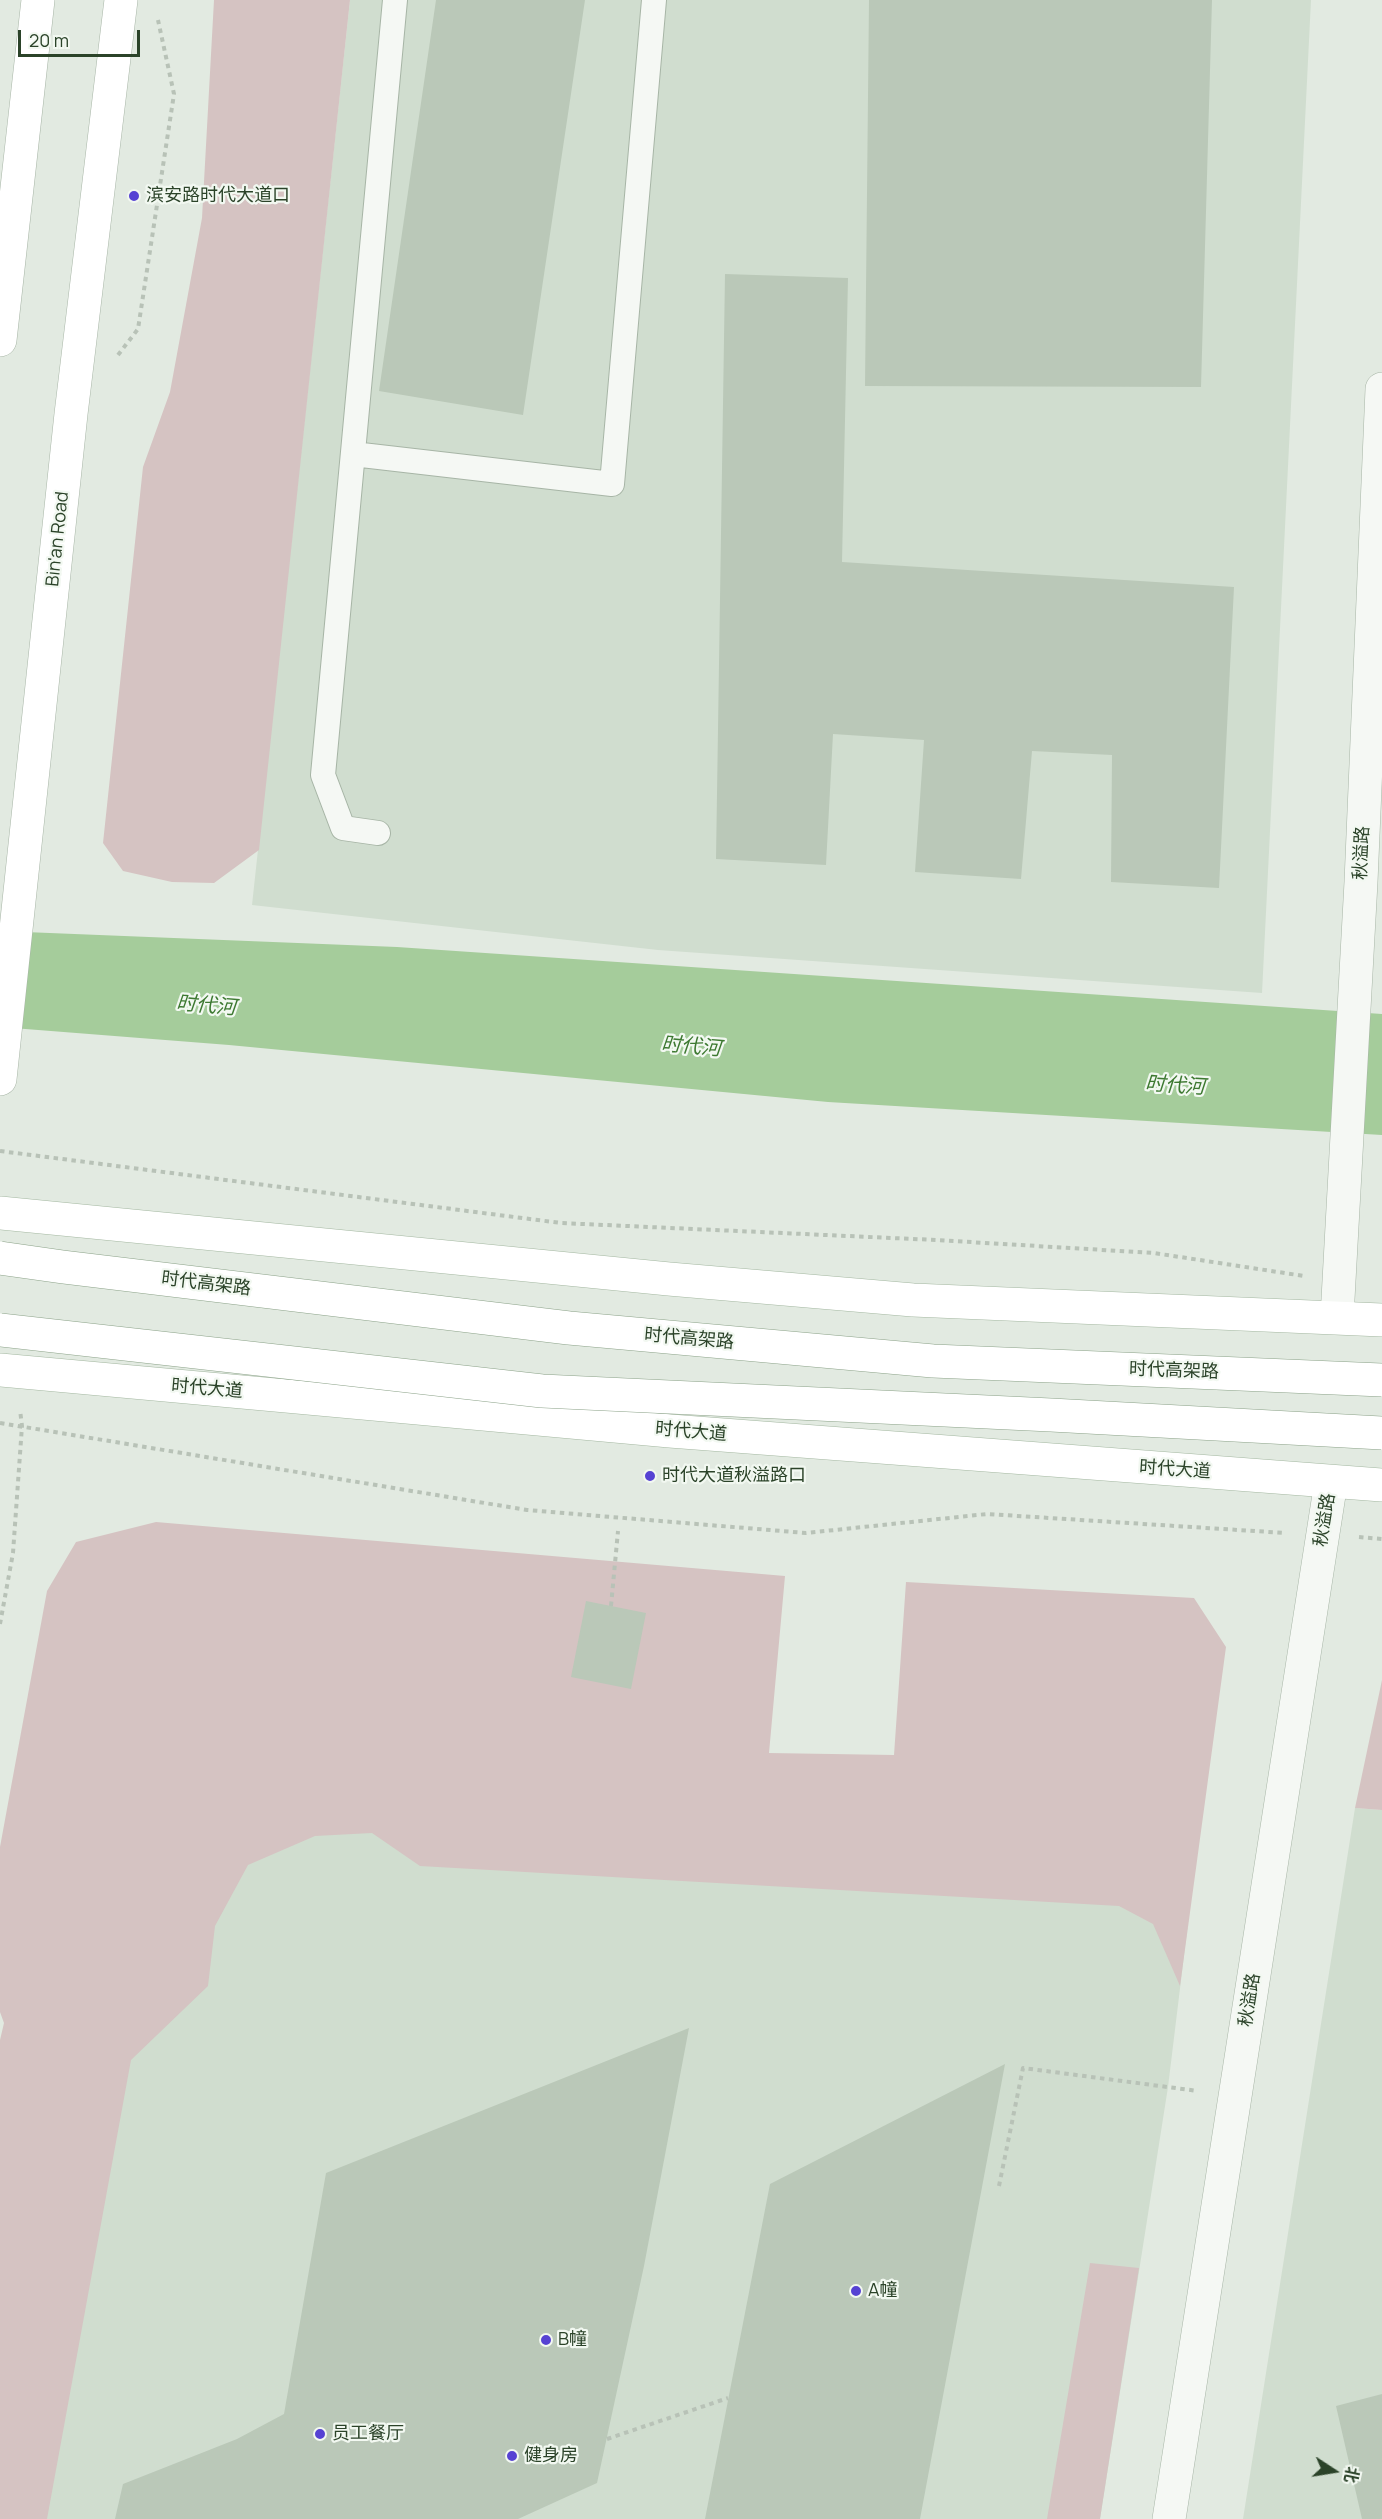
<!DOCTYPE html>
<meta charset="utf-8">
<style>
body{margin:0}
#map{position:relative;width:1382px;height:2519px;overflow:hidden;background:#e2eae1;font-family:Manrope,"Noto Sans SC",sans-serif}
canvas{display:block}
.north{position:absolute;left:1304px;top:2441px;width:60px;height:60px;-webkit-text-stroke:4px #f2f8f1;paint-order:stroke;rotate:102deg;font-size:16px;font-weight:700;line-height:24px;text-align:center;color:#2b4329}
.north::after{content:'';display:block;margin:auto;width:21px;height:27px;background:#2b4329;clip-path:polygon(50% 0,100% 100%,50% 72%,0 100%)}
.scale{position:absolute;left:18px;top:30px;width:122px;height:27px;box-sizing:border-box;border:3px solid #2b4329;border-top:0;padding-left:8px;font-size:18px;line-height:21px;white-space:nowrap;color:#2b4329;-webkit-text-stroke:4px #f2f8f1;paint-order:stroke}
</style>
<div id="map">
<canvas width="1382" height="2519"></canvas>
<div class="north">北</div>
<div class="scale">20 m</div>
</div>
<script>
const ctx = document.querySelector('canvas').getContext('2d');
ctx.lineJoin = 'round';
function fill(path, color) { ctx.fillStyle = color; ctx.fill(path, 'evenodd'); }
function trace(path, color, width, dash) { ctx.strokeStyle = color; ctx.lineWidth = width; ctx.lineCap = dash ? 'butt' : 'round'; ctx.setLineDash(dash || []); ctx.stroke(path); }
function label(font, color, halo, rows, align = 'center') {
  ctx.font = font + ' Manrope,"Noto Sans SC",sans-serif'; ctx.lineWidth = 4.5; ctx.setLineDash([]); ctx.textBaseline = 'middle'; ctx.strokeStyle = halo; ctx.fillStyle = color; for (const [text, x, y, turn = 0] of rows) {
    ctx.save(); ctx.translate(x, y); ctx.rotate((+turn || 0) * Math.PI / 180); ctx.textAlign = isNaN(turn) ? turn : align; if (halo) ctx.strokeText(text, 0, 0); ctx.fillText(text, 0, 0); ctx.restore();
  }
}
const built = new Path2D(`
 M350 0H1311L1262 993 658 950 252 905Z
 M134 1741 1196 1857 1168 2087 1100 2519H2Z
 M1355 1808 1382 1810V2519H1243Z`);
const green = new Path2D(`
 M214 0H350L259 850 214 883 172 882 123 871 103 843 143 467 170 392 202 218Z
 M156 1522 785 1576 769 1753 894 1755 906 1582 1194 1598 1226 1647 1180 1986 1153 1924 1119 1906 420 1866 372 1833 315 1836 248 1865 215 1926 208 1986 131 2060 47 2519H0V2040L4 2023 0 2012V1847L47 1591 76 1542Z
 M1382 1680V1810L1355 1808Z
 M1090 2263 1139 2268 1100 2519H1047Z`);
const water = new Path2D(`
 M0 931 397 947 1382 1014V1135L828 1102 229 1045 0 1027Z`);
const building = new Path2D(`
 M436 0H585L523 415 379 391Z
 M869 0H1212L1201 387 865 386Z
 M725 274 848 278 842 562 1234 587 1219 888 1111 882 1112 755 1032 751 1021 879 915 872 924 740 833 734 826 865 716 859Z
 M586 1601 646 1613 631 1689 571 1677Z
 M689 2028 644 2266 597 2483 518 2519H115L123 2484 237 2439 284 2414 326 2173Z
 M1005 2064 920 2519H705L770 2184Z
 M1382 2394V2519H1362L1336 2406Z`);
const path = new Path2D(`
 M118 355 138 329 174 94 158 20
 M0 1151 561 1223 936 1240 1154 1253 1304 1276
 M0 1423 527 1510 806 1533 987 1514 1286 1533
 M1359 1537 1382 1539
 M611 1606 618 1531
 M0 1624 13 1553 22 1426 20 1410
 M999 2186 1023 2068 1198 2091
 M607 2439 728 2398`);
const service = new Path2D(`
 M353 454 612 484 654 0
 M378 833 343 828 323 775 395 0`);
const tertiary = new Path2D(`
 M1337 1317 1361 882 1382 389
 M1169 2519 1331 1482`);
const secondary = new Path2D(`
 M0 340 38 0
 M0 1079 71 414 121 0`);
const primary = new Path2D(`
 M0 1213 669 1279 913 1300 1382 1320
 M0 1370 670 1431 1382 1485`);
const trunkBridge = new Path2D(`
 M0 1258 63 1267 569 1328 933 1361 1382 1380
 M0 1330 542 1391 1051 1415 1382 1433`);
const markers = [
 [134,196,6,"#5642d3"],
 [650,1476,6,"#5642d3"],
 [856,2291,6,"#5642d3"],
 [546,2340,6,"#5642d3"],
 [320,2434,6,"#5642d3"],
 [512,2456,6,"#5642d3"]
];
const poiNames = [
 ["滨安路时代大道口",146,196],
 ["时代大道秋溢路口",662,1476],
 ["A幢",868,2291],
 ["B幢",558,2340],
 ["员工餐厅",332,2434],
 ["健身房",524,2456]
];
const streetNames = [
 ["Bin'an Road",58,539,-84],
 ["秋溢路",1362,853,-87],
 ["时代高架路",206,1284,7],
 ["时代高架路",689,1339,5],
 ["时代高架路",1174,1371,2],
 ["时代大道",207,1389,5],
 ["时代大道",691,1432,5],
 ["时代大道",1175,1470,4],
 ["秋溢路",1325,1520,-81],
 ["秋溢路",1250,2000,-81]
];
const waterNames = [
 ["时代河",206,1006,5],
 ["时代河",691,1047,5],
 ["时代河",1175,1086,4]
];
fill(built, '#d0ddcf');
fill(green, '#d5c3c2');
fill(water, '#a5cc9b');
fill(building, '#bac8b8');
trace(service, '#a7b5a6', 26);
trace(tertiary, '#a7b5a6', 34);
trace(secondary, '#a7b5a6', 34);
trace(primary, '#a3b7a0', 34);
trace(path, '#b8c2b7', 4, [4.5, 4.5]);
trace(service, '#f5f8f4', 24);
trace(tertiary, '#f5f8f4', 33);
trace(secondary, '#fff', 33);
trace(primary, '#fff', 33);
trace(trunkBridge, '#8ba288', 34, []);
trace(trunkBridge, '#fff', 33);
for (const [x, y, r, color] of markers) { const dot = new Path2D(); dot.arc(x, y, r, 0, 2 * Math.PI); ctx.fillStyle = color; ctx.fill(dot); trace(dot, '#f2f8f1', 2); }
label('18px', '#2b4329', '#f2f8f1', poiNames, 'left');
label('18px', '#2b4329', '#f2f8f1', streetNames);
label('italic 20px', '#3d7931', '#f2f8f1', waterNames);
</script>
